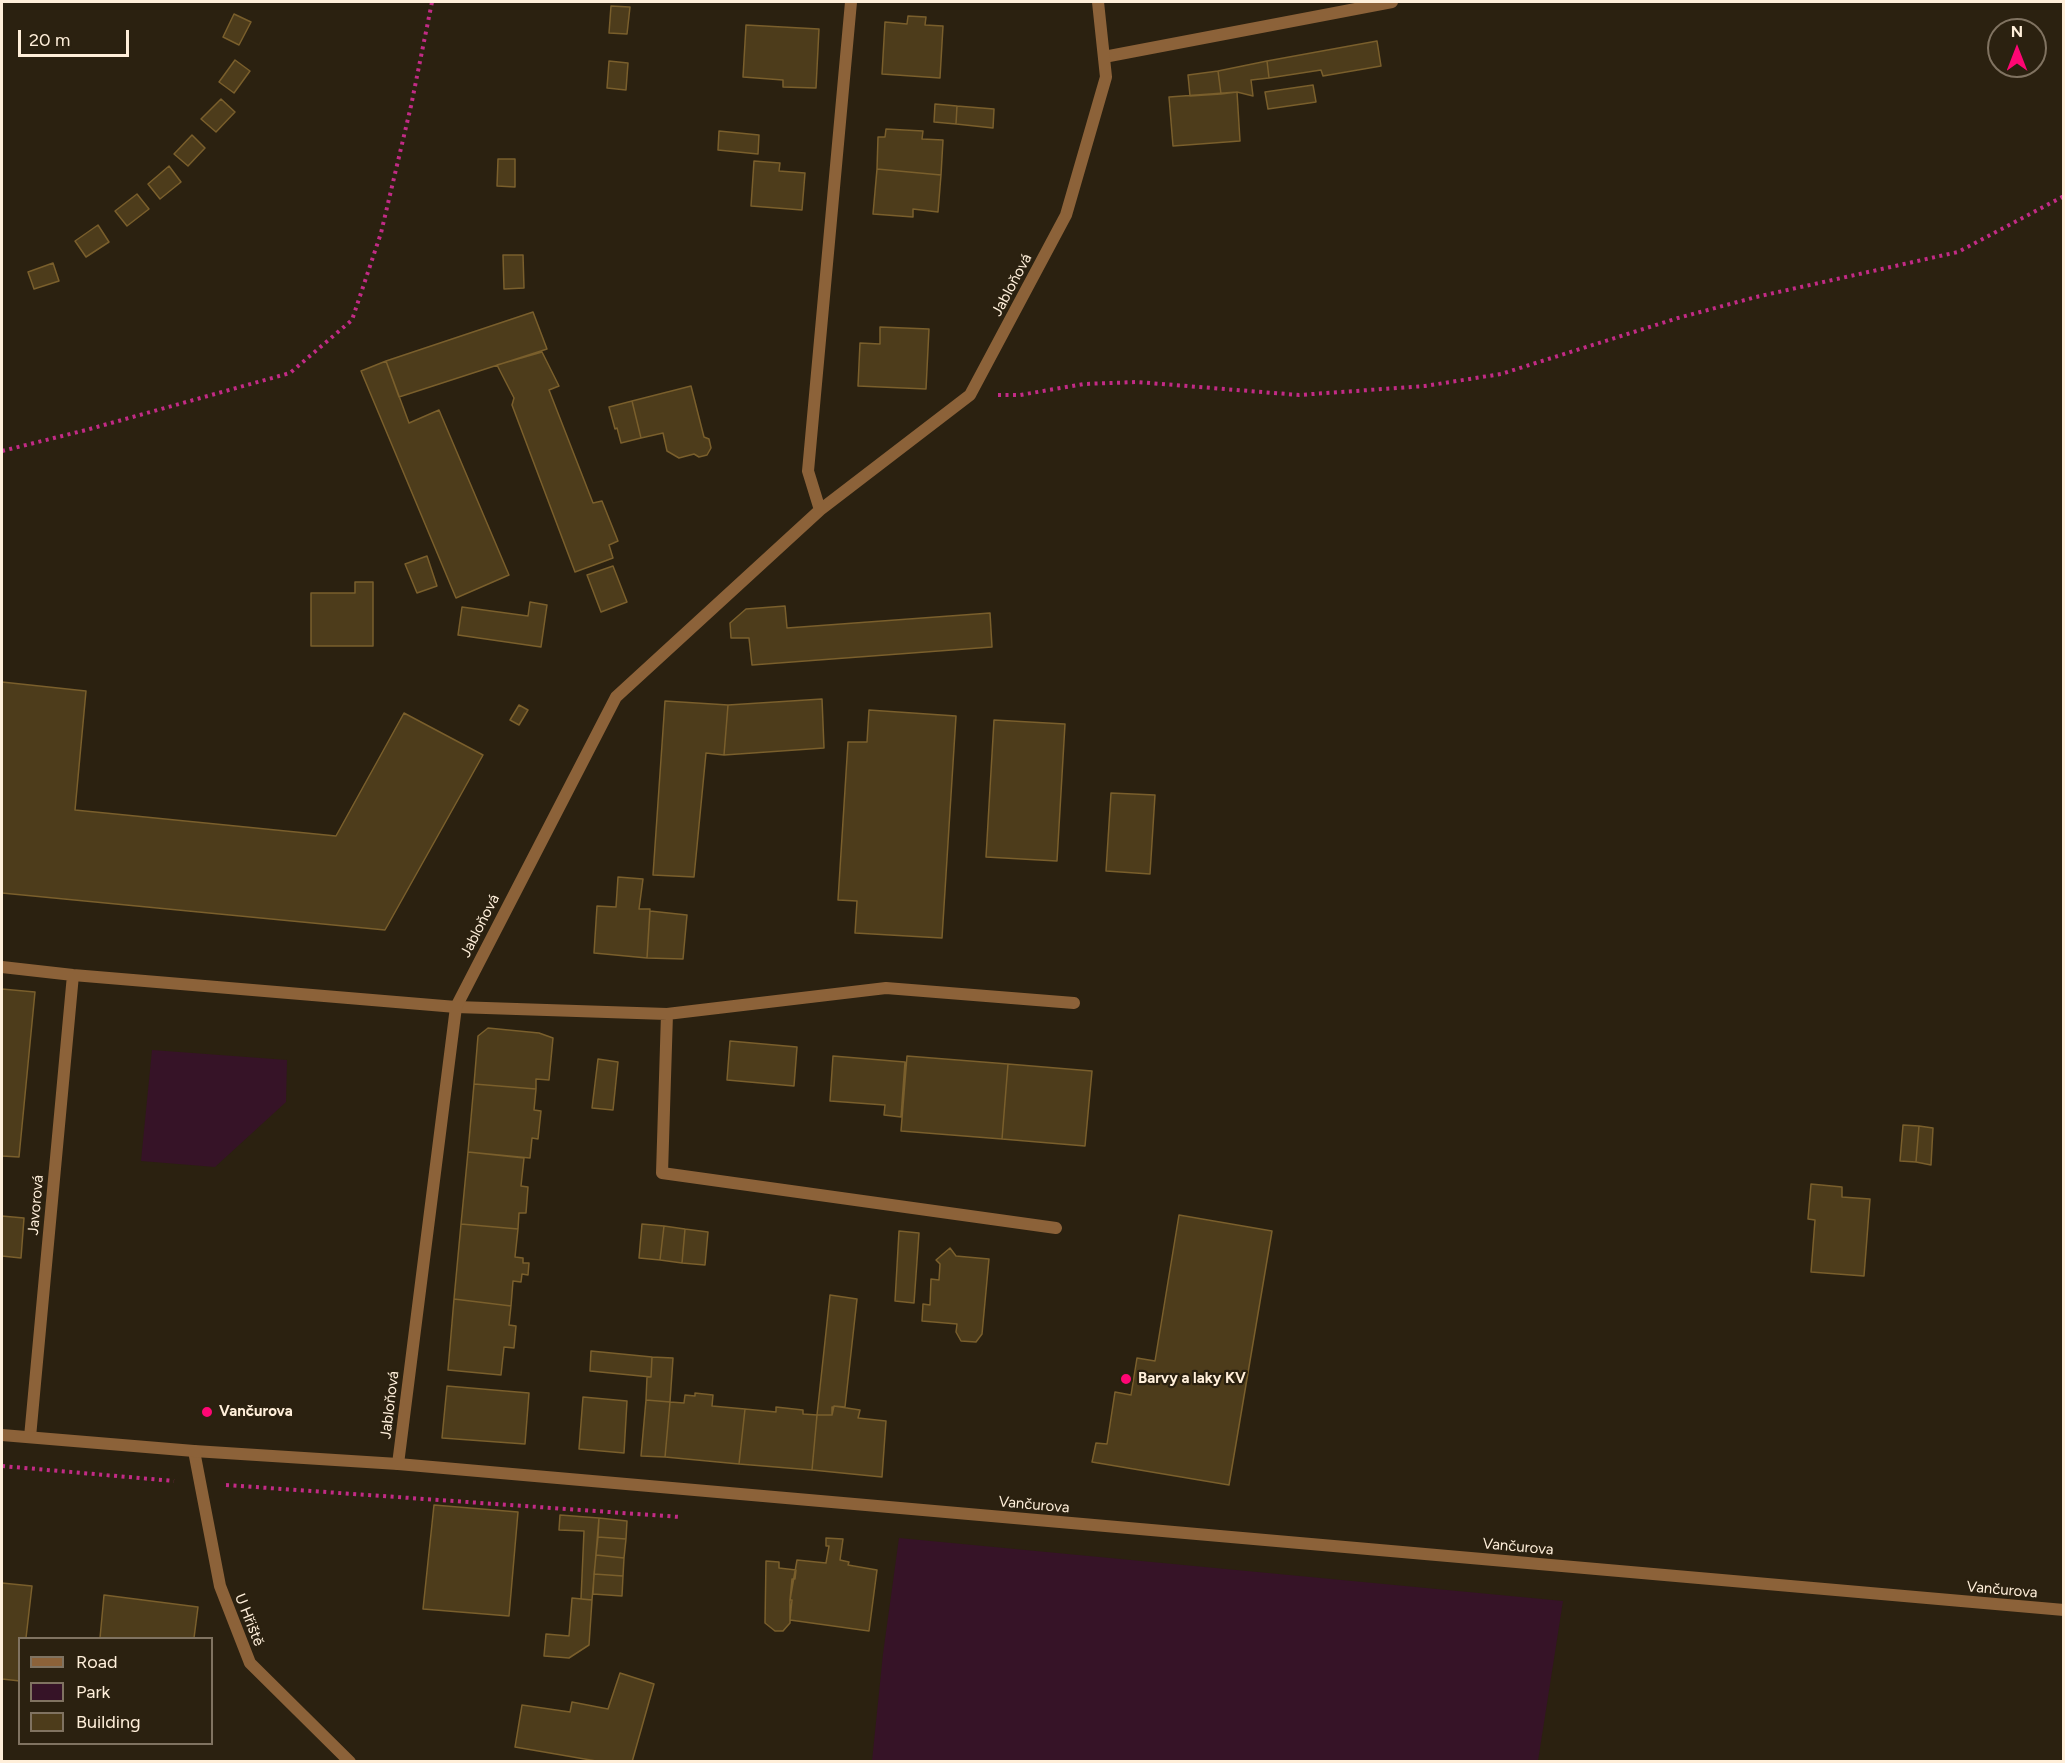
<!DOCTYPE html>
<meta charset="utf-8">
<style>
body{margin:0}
#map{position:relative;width:2065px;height:1763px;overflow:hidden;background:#2b2110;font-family:Figtree,sans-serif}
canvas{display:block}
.frame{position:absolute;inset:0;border:3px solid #ffefda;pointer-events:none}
.legend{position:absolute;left:18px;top:1637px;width:195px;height:108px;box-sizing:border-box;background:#2b2110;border:2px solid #807361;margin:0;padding:8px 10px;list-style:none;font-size:18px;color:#ffefda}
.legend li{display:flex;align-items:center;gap:12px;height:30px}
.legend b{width:30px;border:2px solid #807361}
.north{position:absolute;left:1987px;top:18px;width:60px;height:60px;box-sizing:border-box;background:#2b2110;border:2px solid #807361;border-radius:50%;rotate:0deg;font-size:16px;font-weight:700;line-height:24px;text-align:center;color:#ffefda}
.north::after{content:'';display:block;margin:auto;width:21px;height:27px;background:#ff0674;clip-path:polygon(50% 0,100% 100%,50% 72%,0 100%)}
.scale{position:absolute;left:18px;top:30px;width:111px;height:27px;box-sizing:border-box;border:3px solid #ffefda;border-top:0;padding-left:8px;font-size:18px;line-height:21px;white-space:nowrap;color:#ffefda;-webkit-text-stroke:4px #2b2110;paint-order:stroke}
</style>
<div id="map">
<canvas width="2065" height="1763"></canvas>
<div class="frame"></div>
<ul class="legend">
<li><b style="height:8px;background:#8c6239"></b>Road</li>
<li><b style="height:16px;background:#361327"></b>Park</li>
<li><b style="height:16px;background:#4d3c1b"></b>Building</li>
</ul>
<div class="north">N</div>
<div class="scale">20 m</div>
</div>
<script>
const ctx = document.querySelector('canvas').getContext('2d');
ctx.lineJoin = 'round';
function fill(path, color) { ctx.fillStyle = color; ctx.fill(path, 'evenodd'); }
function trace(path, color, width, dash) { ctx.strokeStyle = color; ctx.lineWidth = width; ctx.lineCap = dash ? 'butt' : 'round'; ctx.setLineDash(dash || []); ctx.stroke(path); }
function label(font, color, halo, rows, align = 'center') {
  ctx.font = font + ' Figtree,sans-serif'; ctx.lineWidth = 4.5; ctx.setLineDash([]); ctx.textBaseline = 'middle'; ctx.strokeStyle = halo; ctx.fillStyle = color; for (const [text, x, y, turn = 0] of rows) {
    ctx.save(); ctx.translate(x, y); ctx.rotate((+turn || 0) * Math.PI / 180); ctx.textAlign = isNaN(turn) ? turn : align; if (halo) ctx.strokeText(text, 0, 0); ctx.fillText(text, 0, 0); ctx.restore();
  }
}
const green = new Path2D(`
 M152 1050 287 1060 286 1102 215 1167 141 1161Z
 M899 1538 1563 1601 1538 1761H872L883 1654Z`);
const building = new Path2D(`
 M611 6 630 7 627 34 609 33Z
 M234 14 251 22 239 45 223 37Z
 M908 16 926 17 925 25 943 26 940 78 882 74 885 22 907 24Z
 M746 25 819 29 816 88 783 87V80L743 77Z
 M1377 41 1381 66 1323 76 1321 70 1269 78 1267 61Z
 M235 60 250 71 234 93 219 82Z
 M609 61 628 63 626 90 607 88Z
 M1267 61 1269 78 1251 80 1253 96 1237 92 1221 94 1218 71Z
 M1218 71 1221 94 1190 96 1188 75Z
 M1313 85 1316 102 1268 109 1265 92Z
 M1237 92 1240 141 1173 146 1169 97Z
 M221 99 235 112 216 132 201 119Z
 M935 104 957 106 956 124 934 122Z
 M957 106 994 109 993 128 956 124Z
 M886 129 923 131 922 139 943 140 941 175 877 169 878 137H885Z
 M719 131 759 135 758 154 718 150Z
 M192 135 205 148 188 166 174 154Z
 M498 159H515V187L497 186Z
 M754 161 780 163 779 171 805 173 802 210 751 206Z
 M169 166 181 182 160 199 148 184Z
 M877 169 941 175 938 212 913 209V217L873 214Z
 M137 194 149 209 127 226 115 211Z
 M98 225 109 242 86 257 75 241Z
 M503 255H523L524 288 504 289Z
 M53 263 59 281 34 289 28 272Z
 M533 312 547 349 399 397 386 361Z
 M880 327 929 329 926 389 858 386 860 343 880 344Z
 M542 352 559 386 549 390 593 503 602 501 618 541 609 545 613 558 575 572 512 405 514 398 497 365Z
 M386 361 409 423 439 410 509 575 456 598 361 371Z
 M691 386 704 437 709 439 711 448 707 455 699 457 694 454 679 458 667 451 663 433 641 438 632 401Z
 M632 401 641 438 621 443 617 428 615 429 609 407Z
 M427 556 437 586 417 593 405 564Z
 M613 566 627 602 601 612 587 575Z
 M355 582H373V646H311V593H355Z
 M530 602 547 605 541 647 458 635 462 607 528 616Z
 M785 606 787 628 990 613 992 647 752 665 749 638H731L730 623 746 609Z
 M2 682 86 691 75 810 336 836 404 713 483 755 385 930 2 893Z
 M822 699 824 748 724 755 728 705Z
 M665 701 728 705 724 755 706 753 694 877 653 875Z
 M519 705 528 710 519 725 510 720Z
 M869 710 956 716 942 938 855 933 857 901 838 900 848 742H867Z
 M994 720 1065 724 1057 861 986 857Z
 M1111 793 1155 795 1150 874 1106 871Z
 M618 877 643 879 639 909H650L647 958 594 953 597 906 616 907Z
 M650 911 687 915 683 959 647 958Z
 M2 989 35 992 19 1157 2 1156Z
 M488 1028 539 1033 553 1038 549 1080 536 1079V1089L474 1084 478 1036Z
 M730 1041 797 1047 794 1086 727 1080Z
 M833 1056 905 1062 901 1117 884 1115 885 1105 830 1101Z
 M907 1056 1008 1064 1002 1139 901 1131Z
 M598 1059 618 1062 613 1110 592 1108Z
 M1008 1064 1092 1071 1085 1146 1002 1139Z
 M474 1084 536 1089 534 1110 541 1111 538 1139 532 1138 530 1158 468 1152Z
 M1903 1125 1919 1126 1916 1162 1900 1161Z
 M1919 1126 1933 1128 1931 1165 1916 1162Z
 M468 1152 524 1158 521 1186 528 1187 526 1213H519L518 1229 461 1224Z
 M1811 1184 1842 1187V1197L1870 1199 1864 1276 1811 1272 1815 1220 1808 1219Z
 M1179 1215 1272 1231 1229 1485 1092 1462 1096 1443 1107 1444 1115 1392 1131 1395 1137 1358 1155 1361Z
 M2 1216 24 1218 21 1258 2 1256Z
 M461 1224 518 1229 515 1257 523 1258V1263H529L528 1275 522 1274 521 1282 513 1281 511 1306 454 1299Z
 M642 1224 664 1226 660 1260 639 1258Z
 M664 1226 685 1229 682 1263 660 1260Z
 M685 1229 708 1232 705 1265 682 1263Z
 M899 1231 919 1233 914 1303 895 1301Z
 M950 1248 956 1256 989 1259 982 1334 976 1342 961 1341 956 1332 957 1324 922 1321 923 1304 930 1305 931 1279 939 1280 940 1264 936 1260Z
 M830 1295 857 1299 845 1407 834 1406V1407H832V1415H817Z
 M454 1299 511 1306 509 1325 516 1326 514 1348 504 1347 501 1375 448 1370Z
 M591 1351 652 1357 651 1377 590 1371Z
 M652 1357 673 1358 670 1402 646 1400 647 1377H651Z
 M447 1386 529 1393 525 1444 442 1438Z
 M695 1393 713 1395 712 1406 745 1409 739 1464 665 1457 670 1402 684 1403 685 1395 695 1396Z
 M583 1397 627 1401 624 1453 579 1449Z
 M646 1400 670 1402 665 1457 641 1456Z
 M834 1406 860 1410 858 1418 886 1421 882 1477 812 1470 817 1415H832Z
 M776 1407 803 1410V1414L817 1415 812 1470 739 1464 745 1409 776 1412Z
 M434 1505 518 1512 509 1616 423 1609Z
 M560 1515 599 1518 592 1600 581 1599 584 1531 559 1530Z
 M599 1518 627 1521 626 1539 598 1537Z
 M598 1537 626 1539 624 1558 596 1555Z
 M826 1538 843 1539 840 1560 849 1562 848 1565 877 1570 869 1631 790 1620 792 1600H790L797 1560 826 1563 829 1546H826Z
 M596 1555 624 1558 623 1576 594 1574Z
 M766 1561 779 1562V1568L796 1570 795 1579H792L790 1600V1623L783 1631H775L765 1623Z
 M594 1574 623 1576 622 1596 593 1594Z
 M2 1583 32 1586 26 1638H20V1681L2 1679Z
 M104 1595 198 1607 194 1638H100Z
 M572 1598 592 1600 589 1645 569 1658 544 1656 546 1634 569 1636Z
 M620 1673 654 1684 632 1762H602L515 1747 522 1705 570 1712 572 1702 608 1709Z`);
const path = new Path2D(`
 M998 395H1020L1084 384 1137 382 1299 395 1425 386 1501 374 1678 318 1756 297 1958 252 2064 196
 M2 451 86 430 290 373 352 320 381 233 411 106 432 2
 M2 1466 174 1481
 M226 1485 680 1517`);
const service = new Path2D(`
 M1104 57 1392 2
 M456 1007 667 1014 662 1173 1056 1228
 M667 1014 886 988 1074 1003`);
const minor = new Path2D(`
 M820 510 808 471 851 2
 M2 967 73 975 456 1007
 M30 1437 73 975
 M194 1451 220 1586 250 1663 350 1762
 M398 1464 456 1007 616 697 820 510 970 395 1066 215 1106 77 1098 2`);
const tertiary = new Path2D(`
 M2 1435 194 1451 398 1464 2064 1610`);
const markers = [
 [1126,1379,6,"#ff0674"],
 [207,1412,6,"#ff0674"]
];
const streetNames = [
 ["Jabloňová",1012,285,-62],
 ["Jabloňová",480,926,-63],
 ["Javorová",36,1205,-85],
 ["Jabloňová",390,1405,-83],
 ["Vančurova",1034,1505,5],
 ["Vančurova",1518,1547,5],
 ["Vančurova",2002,1590,5],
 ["U Hřiště",249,1620,68]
];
const poiNames = [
 ["Barvy a laky KV",1138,1379],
 ["Vančurova",219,1412]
];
fill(green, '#361327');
fill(building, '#4d3c1b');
trace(building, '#7a5f2c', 1.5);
trace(path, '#c22b86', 4, [3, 4.5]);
trace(service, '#8c6239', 12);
trace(minor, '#8c6239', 12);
trace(tertiary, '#8c6239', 12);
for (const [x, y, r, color] of markers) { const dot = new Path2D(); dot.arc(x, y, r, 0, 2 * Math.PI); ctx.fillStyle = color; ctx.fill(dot); trace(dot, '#2b2110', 2); }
label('15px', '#ffefda', '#2b2110', streetNames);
label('bold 15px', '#ffefda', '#2b2110', poiNames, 'left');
</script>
